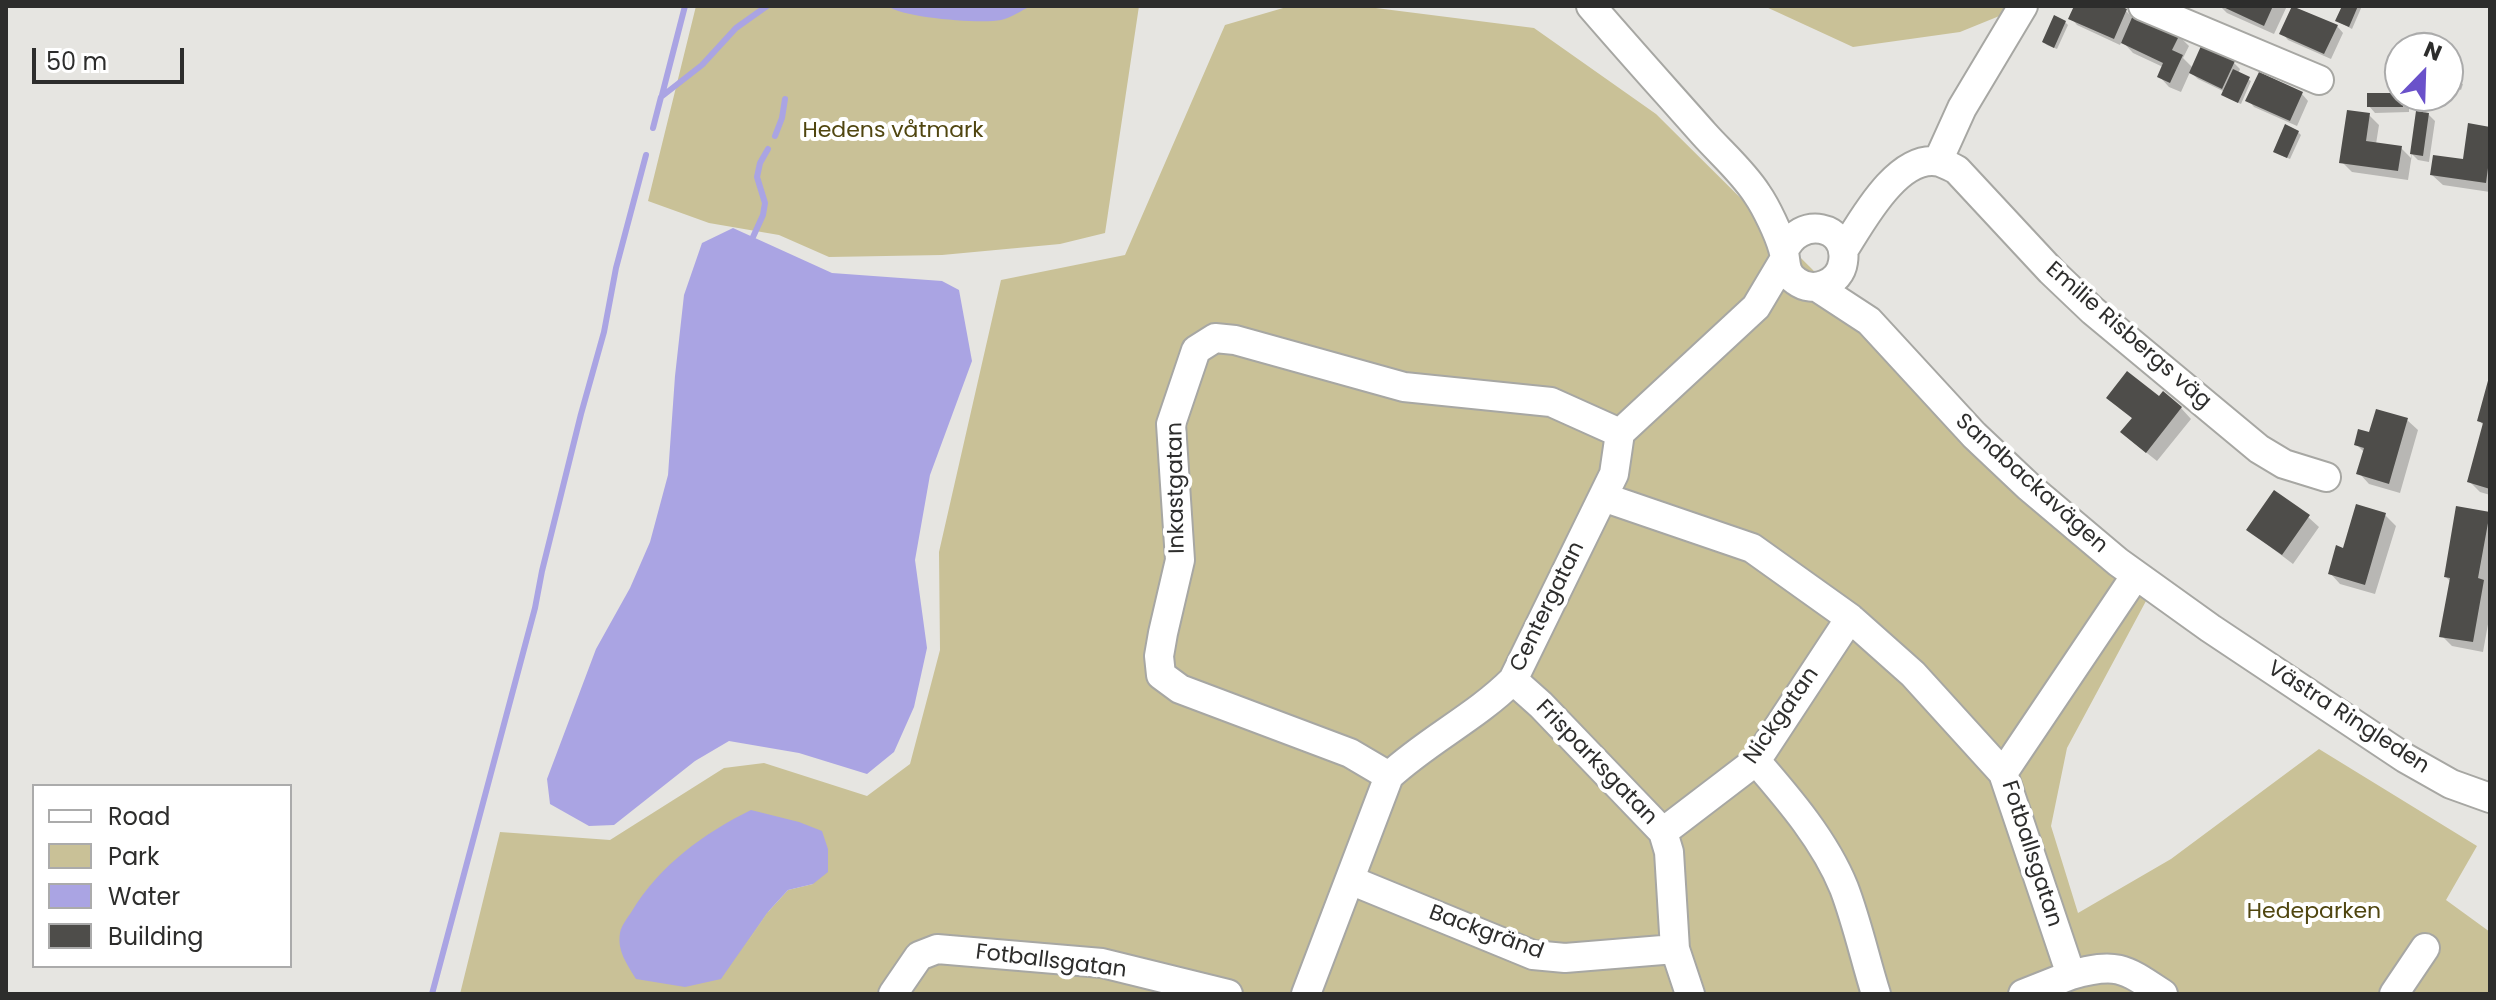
<!DOCTYPE html>
<meta charset="utf-8">
<style>
body{margin:0}
#map{position:relative;width:2496px;height:1000px;overflow:hidden;background:#e6e5e1;font-family:Poppins,sans-serif}
canvas{display:block}
.frame{position:absolute;inset:0;border:8px solid #2d2d2c;pointer-events:none}
.legend{position:absolute;left:32px;top:784px;width:260px;height:184px;box-sizing:border-box;background:#fff;border:2px solid #ababab;margin:0;padding:10px 14px;list-style:none;font-size:24px;color:#2d2d2c}
.legend li{display:flex;align-items:center;gap:16px;height:40px}
.legend b{width:40px;border:2px solid #ababab}
.north{position:absolute;left:2384px;top:32px;width:80px;height:80px;box-sizing:border-box;background:#fff;border:2px solid #ababab;border-radius:50%;rotate:23deg;font-size:22px;font-weight:700;line-height:32px;text-align:center;color:#2d2d2c}
.north::after{content:'';display:block;margin:auto;width:28px;height:36px;background:#6a51ca;clip-path:polygon(50% 0,100% 100%,50% 72%,0 100%)}
.scale{position:absolute;left:32px;top:48px;width:152px;height:36px;box-sizing:border-box;border:4px solid #2d2d2c;border-top:0;padding-left:10px;font-size:24px;line-height:28px;white-space:nowrap;color:#2d2d2c;-webkit-text-stroke:6px #fff;paint-order:stroke}
</style>
<div id="map">
<canvas width="2496" height="1000"></canvas>
<div class="frame"></div>
<ul class="legend">
<li><b style="height:10px;background:#fff"></b>Road</li>
<li><b style="height:22px;background:#c9c197"></b>Park</li>
<li><b style="height:22px;background:#aaa4e3"></b>Water</li>
<li><b style="height:22px;background:#4e4d4a"></b>Building</li>
</ul>
<div class="north">N</div>
<div class="scale">50 m</div>
</div>
<script>
const ctx = document.querySelector('canvas').getContext('2d');
ctx.lineJoin = 'round';
function fill(path, color) { ctx.fillStyle = color; ctx.fill(path, 'evenodd'); }
function trace(path, color, width, dash) { ctx.strokeStyle = color; ctx.lineWidth = width; ctx.lineCap = dash ? 'butt' : 'round'; ctx.setLineDash(dash || []); ctx.stroke(path); }
function label(font, color, halo, rows, align = 'center') {
  ctx.font = font + ' Poppins,sans-serif'; ctx.lineWidth = 8; ctx.setLineDash([]); ctx.textBaseline = 'middle'; ctx.strokeStyle = halo; ctx.fillStyle = color; for (const [text, x, y, turn = 0] of rows) {
    ctx.save(); ctx.translate(x, y); ctx.rotate((+turn || 0) * Math.PI / 180); ctx.textAlign = isNaN(turn) ? turn : align; if (halo) ctx.strokeText(text, 0, 0); ctx.fillText(text, 0, 0); ctx.restore();
  }
}
const green = new Path2D(`
 M696 6H1139L1105 233 1060 244 942 255 829 257 779 235 709 223 648 201Z
 M1290 6H1360L1534 28 1656 114 2146 601 2067 748 2051 826 2078 913 2171 859 2319 749 2477 846 2446 900 2490 932V994H460L500 832 610 840 724 768 764 763 867 796 910 764 940 650 939 552 1001 280 1125 255 1225 25ZM822 831 813 884 788 890 767 913 739 955Z
 M1764 6H2024L1960 32 1853 47Z`);
const water = new Path2D(`
 M888 6H1031C1022 10 1011 18 1001 20 981 24 903 18 888 6Z
 M733 228 832 273 942 281 959 290 972 361 930 475 915 560 927 648 914 707 894 752 867 774 799 753 729 741 695 761 614 825 589 826 550 804 547 779 596 649 630 588 650 542 668 475 675 376 684 295 702 243Z
 M751 810 799 822 822 831 828 849V872L813 884 788 890 767 913 721 979 685 987 636 979C627 964 617 951 620 933 621 926 628 917 632 911 659 866 704 833 751 810Z`);
const shadow = new Path2D(`
 M2076 6H2115L2126 11 2134 19 2179 36 2189 46 2183 58 2193 68 2234 63 2240 69 2238 74 2251 81 2241 104 2226 97 2225 92 2198 79 2190 72 2181 92 2169 87 2159 76 2163 67 2133 53 2122 41 2120 45 2077 25 2071 18Z
 M2220 6H2287L2274 34 2227 13Z
 M2344 6H2362L2352 29 2337 21Z
 M2294 7 2337 26 2343 33 2331 59 2288 40 2282 33Z
 M2065 22 2068 25 2057 49 2047 45 2044 42Z
 M2448 76 2463 84 2461 90 2448 84Z
 M2302 94 2308 101 2297 126 2254 107 2248 100Z
 M2400 95 2409 101V112L2375 113 2369 106Z
 M2418 113 2428 114 2435 121 2429 162 2418 160 2412 154 2408 180 2352 172 2342 162 2369 115 2379 125 2376 144 2401 148 2411 158Z
 M2490 129V192L2443 185 2432 175 2464 162Z
 M2298 132 2301 135 2290 159 2278 154Z
 M2490 381V495L2480 492 2469 481 2484 426 2479 420Z
 M2159 399 2181 408 2191 419 2157 461 2133 442V419L2119 408Z
 M2407 420 2418 430 2400 493 2369 484 2359 473 2365 453 2356 444 2370 434Z
 M2489 513 2490 613 2483 652 2452 646 2442 636 2451 582 2446 577Z
 M2385 515 2396 526 2375 594 2340 584 2330 573 2344 550Z
 M2308 517 2319 527 2293 564 2248 530Z`);
const stream = new Path2D(`
 M662 95 685 6
 M653 128 661 97 702 65 736 28 767 6
 M775 136 782 118 785 99
 M753 237 763 215 765 203 757 177 760 163 768 149
 M432 994 535 608 542 571 581 414 604 332 616 268 646 155`);
const building = new Path2D(`
 M2074 6H2120L2127 9 2114 39 2068 19Z
 M2221 6H2273L2264 26Z
 M2292 6 2338 25 2324 54 2279 34Z
 M2342 6H2358L2349 27 2335 21Z
 M2134 13 2180 34 2172 50 2183 55 2170 83 2157 77 2163 63 2121 43Z
 M2054 15 2066 21 2054 48 2042 42Z
 M2201 46 2235 61 2222 89 2189 73Z
 M2233 69 2250 77 2238 103 2221 95Z
 M2259 72 2303 92 2290 121 2245 101Z
 M2367 93H2400V96H2403V107H2367Z
 M2347 110 2370 113 2366 141 2402 146 2398 171 2339 163Z
 M2416 111 2429 113 2423 156 2410 154Z
 M2468 123 2490 127V153L2486 183 2430 175 2433 155 2463 159Z
 M2285 124 2299 131 2287 158 2273 152Z
 M2127 371 2159 396 2163 391 2182 407 2146 453 2120 432 2132 418 2106 398Z
 M2489 377H2490V489L2467 482 2483 423 2477 421Z
 M2376 409 2408 418 2389 484 2356 474 2364 448 2354 445 2358 429 2369 432Z
 M2274 490 2310 515 2282 555 2246 530Z
 M2356 504 2386 513 2365 585 2328 574 2336 545 2343 548Z
 M2456 506 2490 512 2478 578 2484 580 2473 642 2439 637 2450 578 2444 577Z`);
const minor = new Path2D(`
 M1591 6C1628 49 1666 91 1704 134 1721 153 1743 172 1757 194 1766 207 1779 234 1783 249 1787 261 1783 272 1796 281 1813 294 1840 284 1843 262 1849 225 1799 215 1784 251
 M2143 6 2319 80
 M1938 161 1962 108 2023 6
 M1843 251C1861 223 1898 152 1940 162 1945 164 1952 167 1957 170L2051 271 2093 311 2259 449 2284 464 2326 477
 M1817 287 1869 321 1974 435 2029 487 2118 562 2210 628 2405 758 2451 784 2490 798
 M1603 497 1752 548 1850 618 1913 674 2003 773
 M1513 680 1541 705 1663 832 1669 852 1675 949 1690 994
 M1756 761C1789 799 1825 841 1844 888 1857 922 1865 959 1876 994
 M1389 776 1350 753 1180 689 1161 675 1159 656 1163 633 1180 560 1171 424 1196 350 1215 338 1235 340 1404 387 1551 402 1620 433
 M1663 832 1756 761 1850 618
 M1350 880 1533 955 1565 958 1675 949
 M2071 975C2117 962 2124 968 2163 994
 M893 994 919 956 937 949 1102 963 1228 994
 M1306 994 1389 776C1428 740 1476 717 1513 680L1614 474 1620 433 1756 307 1784 260
 M2023 994 2071 975 2003 773 2136 575
 M2394 994 2425 948`);
const parkNames = [
 ["Hedens våtmark",893,131],
 ["Hedeparken",2314,912]
];
const streetNames = [
 ["Emilie Risbergs väg",2128,336,41],
 ["Sandbackavägen",2031,484,42],
 ["Inkastgatan",1177,488,-91],
 ["Centergatan",1548,607,-64],
 ["Nickgatan",1782,716,-55],
 ["Västra Ringleden",2348,718,33],
 ["Frisparksgatan",1596,763,46],
 ["Fotballsgatan",2031,854,72],
 ["Backgränd",1486,933,20],
 ["Fotballsgatan",1051,962,7]
];
fill(green, '#c9c197');
fill(water, '#aaa4e3');
fill(shadow, '#0003');
trace(stream, '#aaa4e3', 6);
fill(building, '#4e4d4a');
trace(minor, '#a7a7a3', 32);
trace(minor, '#fff', 28);
label('22px', '#504610', '#fff', parkNames);
label('22px', '#2d2d2c', '#fff', streetNames);
</script>
